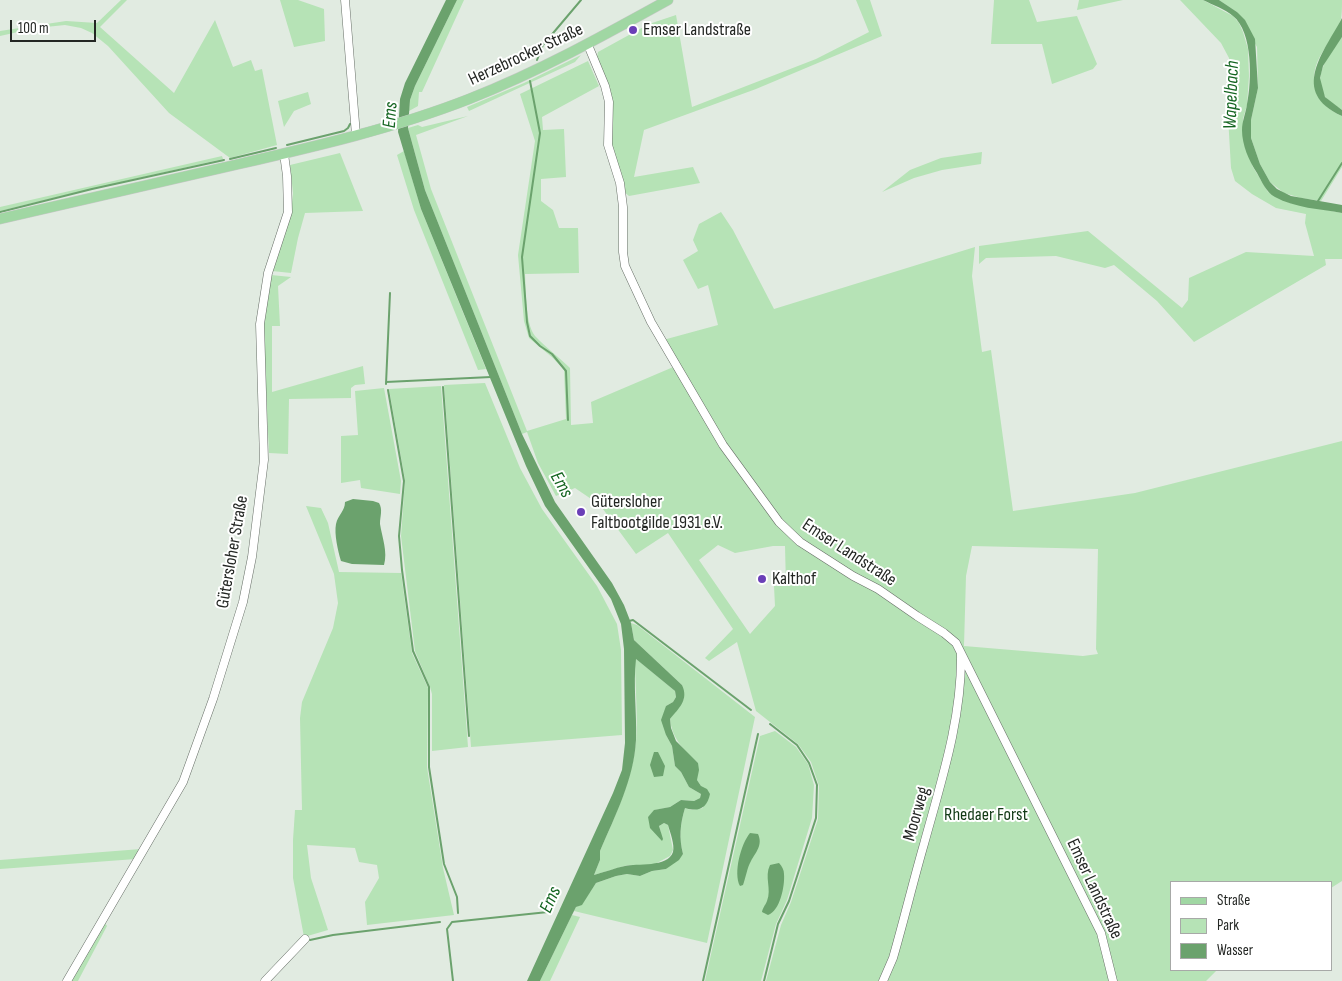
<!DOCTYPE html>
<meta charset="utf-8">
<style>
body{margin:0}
#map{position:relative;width:1342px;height:981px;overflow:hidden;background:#e1ebe1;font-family:"Sofia Sans Condensed",sans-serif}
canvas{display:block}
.legend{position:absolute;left:1170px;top:881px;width:162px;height:90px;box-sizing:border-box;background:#fff;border:1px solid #a7a9a7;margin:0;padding:6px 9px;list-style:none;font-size:15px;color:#242724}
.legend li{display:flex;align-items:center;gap:10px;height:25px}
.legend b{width:25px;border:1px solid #a7a9a7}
.scale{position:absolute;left:10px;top:20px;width:86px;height:22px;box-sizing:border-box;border:2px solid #242724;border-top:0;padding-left:6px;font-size:15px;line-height:18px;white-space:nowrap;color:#242724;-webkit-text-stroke:4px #fff;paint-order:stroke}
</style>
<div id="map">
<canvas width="1342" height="981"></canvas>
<ul class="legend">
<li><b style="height:6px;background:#a0d7a3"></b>Straße</li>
<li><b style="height:14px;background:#b6e3b6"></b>Park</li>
<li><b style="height:14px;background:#6ba26d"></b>Wasser</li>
</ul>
<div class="scale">100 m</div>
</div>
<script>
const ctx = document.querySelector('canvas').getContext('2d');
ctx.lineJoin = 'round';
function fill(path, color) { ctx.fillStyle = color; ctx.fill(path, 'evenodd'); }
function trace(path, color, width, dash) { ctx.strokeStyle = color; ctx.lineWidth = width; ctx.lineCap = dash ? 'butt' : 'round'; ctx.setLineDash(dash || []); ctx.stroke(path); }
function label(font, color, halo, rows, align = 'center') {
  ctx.font = font + ' "Sofia Sans Condensed",sans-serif'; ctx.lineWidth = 4; ctx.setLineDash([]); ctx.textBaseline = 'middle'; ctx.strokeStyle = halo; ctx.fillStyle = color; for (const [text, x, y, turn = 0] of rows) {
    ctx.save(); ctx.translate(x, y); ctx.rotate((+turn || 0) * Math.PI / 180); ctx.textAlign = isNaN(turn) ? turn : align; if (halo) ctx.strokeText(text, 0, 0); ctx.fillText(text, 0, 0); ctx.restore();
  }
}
const green = new Path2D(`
 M121 0H127L100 27 174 93 215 20 233 67 251 60 255 71 262 69 277 145 230 158 169 113 108 46 92 33 81 28 65 25 36 28 0 36V31L66 21 97 23Z
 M280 0H298L324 9 325 41 294 47Z
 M457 0H464L422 92H419L418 106 409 111 410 100 415 86Z
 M856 0H870L882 36 756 89 644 130 634 177 693 167 700 183 629 196 624 192 611 145V102L597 57 598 52 649 24 676 15 692 107 816 59 869 32Z
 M994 0H1029L1037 22 1077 16 1097 64 1093 69 1052 84 1042 44H991Z
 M1079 0H1123L1077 10Z
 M1180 0H1203L1233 16 1239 23 1243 32 1248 49 1249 76 1247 105 1243 119V139L1253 167 1268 192 1290 203 1342 213V259H1325L1326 265 1194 342 1157 301 1114 265 1105 268 1056 256 986 258 979 264V246L1088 231 1182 308 1188 300 1189 278 1246 252 1314 256 1305 223 1306 214 1276 208 1252 194 1235 181 1231 168 1228 116 1232 74 1229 58 1221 43Z
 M1219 0H1342C1342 6 1342 14 1341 19 1333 43 1307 61 1316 90 1319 102 1330 111 1342 116V167L1321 201 1301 198 1284 193 1270 182 1260 164 1251 138V120L1258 88 1257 47 1237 12Z
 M1342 37V110C1337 106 1330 103 1326 98 1310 77 1330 54 1342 37Z
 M581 55 575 62 469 111 467 107 524 83Z
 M588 61 599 86 542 117 543 130 564 129 566 177 541 179V201L553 210 559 228H578L579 273 525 274C526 289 525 323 535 336 545 347 559 357 570 368L571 425 593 423 591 402 678 365 663 340 718 325 708 285 698 289 683 260 698 251 693 240 699 224 721 212 733 230 774 309 975 247 972 276 982 352 991 350 1013 511 1135 493 1342 441V881L1331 888V882H1171V970H1217L1206 981H766L781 925 791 902 818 819 819 786 811 762 798 744 756 711 737 642 709 661 705 658 733 629 668 533 636 554 600 505 575 488 556 496 538 463 527 432 522 434 425 190 408 128 418 125 422 127 468 116 416 135 431 189 527 431 566 419 564 370 553 358 529 338 524 321 518 255 535 141 520 94ZM718 545 735 553 773 546H785L786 586H774L775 606 750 634 699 560ZM972 546 1098 549 1096 649 1098 654 1083 656 964 646 966 576Z
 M308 92 311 104 294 111 284 127 278 101Z
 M404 151 421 209 486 369 478 370 414 210 397 155Z
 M982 152 981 164 942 170 914 178 882 192 910 170 941 158Z
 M340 153 363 211 305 213 298 238 291 273 272 271 291 213 293 193 290 165Z
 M222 156 223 159 91 189 0 211V207Z
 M271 275 291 277 278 286 280 326H272V392L363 366 365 384 355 385 351 388V398L289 399 288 454 269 453 263 325Z
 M485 383 520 468 542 509 597 586 617 624 621 650 622 735 471 747 444 385Z
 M441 386 468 747 432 751V694L430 687 415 651 401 536 405 480 389 389Z
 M384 388 401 481 400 494 361 488 360 480 341 483V436L358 435 355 391Z
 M306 506 321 508 328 523 339 572 401 573 412 653 428 688 427 767 443 868 454 915 367 925 365 902 379 878 377 865 359 862 355 848 307 845 311 878 328 930 304 937 293 878V840L295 810H302L300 718 302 702 333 628 338 603 334 574Z
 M631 623 637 625 755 717 707 943 574 911 576 907 582 904 596 883 616 876 627 874 640 876 652 871 666 869 683 854C679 838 680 824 685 808L691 810 703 808 701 786 697 780 698 763C684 750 672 739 670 719L684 699 682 685 634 640Z
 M635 658 675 691 676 697 673 702 666 706V735L672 746 675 766 681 772 689 787 701 794 700 798 694 801 681 800 670 807 655 810 648 817 661 833 659 826 664 823 668 825 673 850 670 856 655 864 640 866 628 865 594 875 600 860V851C615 816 632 781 636 742 638 715 635 686 635 658Z
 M775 731 796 747 808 764 814 785 812 818 787 900 776 924 761 981H705L760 736Z
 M141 849 136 859 0 869V860Z
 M572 915 580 917 550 981H540Z
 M105 923 107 926 79 979 78 981H71Z`);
const water = new Path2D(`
 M446 0H457L415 86 410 100 408 128 425 190 522 434 555 502 612 583 624 605 631 623 634 640 682 685C689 700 679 708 670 719L671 728 676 741 698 763 699 770 697 780 701 786 707 789 710 794C707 809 698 812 685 808 680 824 679 838 683 854L679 860 666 869 652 871 640 876 627 874 616 876 596 883 582 905 576 907 572 915 540 981H527L613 793 622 770 625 743 624 649 621 624 611 599 545 506 526 466 421 209 398 132 400 99 405 83ZM636 659 675 691 676 697 673 702 666 706 661 720 666 735 672 746 675 766 681 772 689 787 701 794 700 798 694 801 681 800 670 807 654 810 648 817 650 828 662 841 663 839 659 826 664 823 668 825C670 832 675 845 673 852 668 868 636 863 625 866 615 868 605 872 594 875L600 860V851C615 816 634 779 636 740 637 713 633 685 636 659Z
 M1203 0H1219L1237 12 1245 20 1255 39 1258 88 1251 120V138L1260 164 1270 182 1277 189 1291 196 1342 205V213C1320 209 1295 208 1275 197 1266 192 1262 182 1257 173 1249 161 1242 145 1242 130 1242 121 1246 113 1247 104 1252 81 1253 32 1233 16 1225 9 1213 5 1203 0Z
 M1342 18V37L1323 66 1320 78 1325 97 1342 110V116C1289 92 1324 52 1342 18Z
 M353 499 373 501 379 503C383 510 380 516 380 524 382 537 388 552 384 565L352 564 341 561C338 551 334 534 336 524 338 515 345 511 345 502Z
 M654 752H658L665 766 663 776 654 777 650 765Z
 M750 833 758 834C763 845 756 852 751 861 747 868 746 877 743 885L740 886C733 873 741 844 750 833Z
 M779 863C782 866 784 870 784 874 785 886 780 911 768 915L762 912C763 907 765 906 767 901 772 889 764 877 770 865Z`);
const stream = new Path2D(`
 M537 60 543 45 581 0
 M530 81 540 133 522 257 527 322 530 336 540 346 552 354 566 371 568 420
 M287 145 344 131 348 128 350 124
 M230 159 276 148
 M1318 201 1342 163
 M0 212 92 189 224 160
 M386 382 491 377
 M386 384 390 293
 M443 387 469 736
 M388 390 404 481 399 536 402 570 413 651 429 687V767L444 864 457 897 458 913
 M629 621 633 620 751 710
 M310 940 333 935 440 922
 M453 981 447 929 452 922 548 912
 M703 981 758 734
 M764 981 778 924 789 901 816 818 817 785 809 763 797 745 770 724`);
const minor = new Path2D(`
 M345 0 356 135
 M588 45 605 86 609 102 608 145 620 183 623 207V252L625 266 651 322 723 445 779 522 800 542 853 576 878 589 917 616 944 633 956 643 1101 933 1113 981
 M67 981 183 782 213 699 243 602 252 557 264 460 260 324 268 273 288 212 287 176 284 154
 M265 981 305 939
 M883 981 893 958C904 920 913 882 924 844 941 782 962 719 961 654`);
const major = new Path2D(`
 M0 219C80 200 160 182 239 164 317 146 395 128 469 99 538 72 603 36 668 0`);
const markers = [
 [633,30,5,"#6a3fb7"],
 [581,512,5,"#6a3fb7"],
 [762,579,5,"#6a3fb7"]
];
const poiNames = [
 ["Emser Landstraße",643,30],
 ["Gütersloher",591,502],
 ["Faltbootgilde 1931 e.V.",591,523],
 ["Kalthof",772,579]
];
const streetNames = [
 ["Herzebrocker Straße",526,55,-25],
 ["Gütersloher Straße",233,552,-80],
 ["Emser Landstraße",849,553,33],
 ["Moorweg",917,814,-74],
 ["Emser Landstraße",1094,889,65]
];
const parkNames = [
 ["Rhedaer Forst",986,815]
];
const waterNames = [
 ["Wapelbach",1232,95,-88],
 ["Ems",391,115,-86],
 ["Ems",561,485,60],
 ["Ems",551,900,-66]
];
fill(green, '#b6e3b6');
fill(water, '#6ba26d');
trace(stream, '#6ba26d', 2);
trace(minor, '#676f67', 9);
trace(major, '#c6c7c6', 11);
trace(minor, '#fff', 8);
trace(major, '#a0d7a3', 10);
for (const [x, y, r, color] of markers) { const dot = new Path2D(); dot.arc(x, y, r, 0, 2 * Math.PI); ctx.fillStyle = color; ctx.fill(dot); trace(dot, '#fff', 2); }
label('18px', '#242724', '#fff', poiNames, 'left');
label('18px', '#242724', '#fff', streetNames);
label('18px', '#113915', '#fff', parkNames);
label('italic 19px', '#146521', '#fff', waterNames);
</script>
